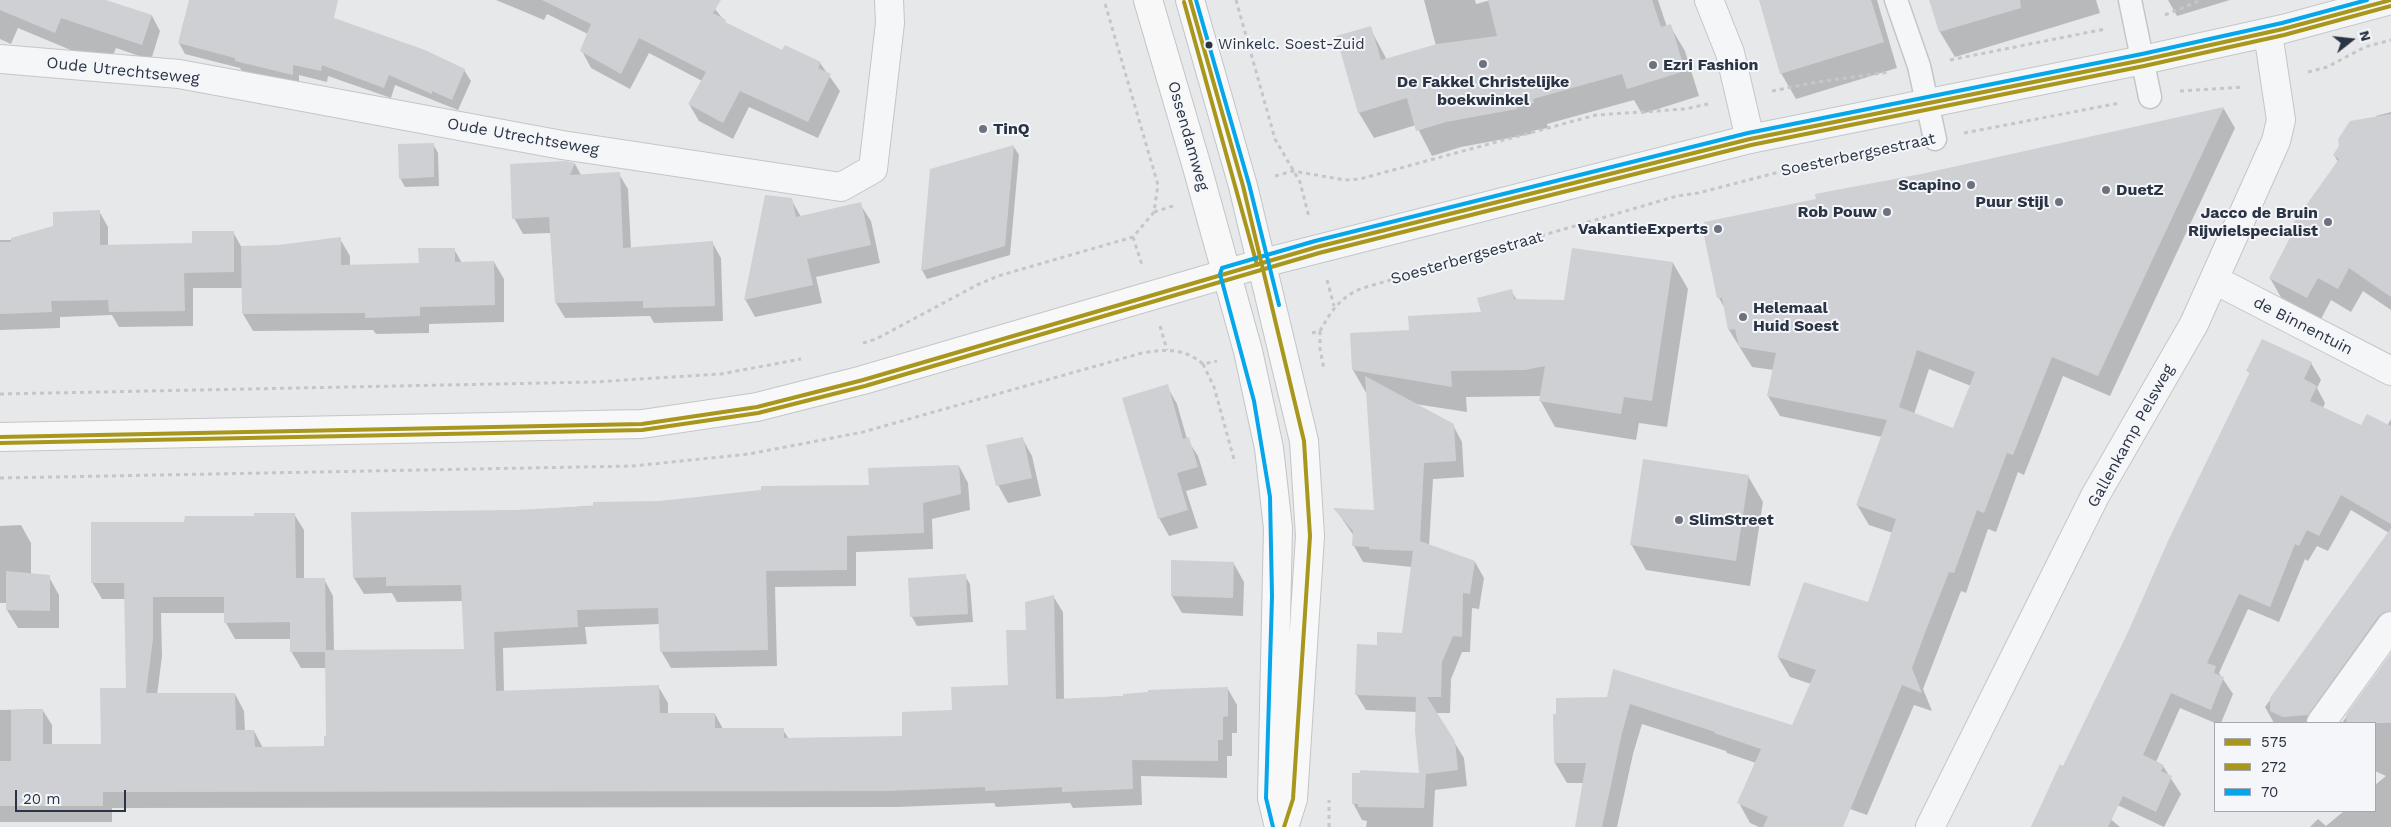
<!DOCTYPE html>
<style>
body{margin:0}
#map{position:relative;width:2391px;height:827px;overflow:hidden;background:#e6e8ea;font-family:"Work Sans",sans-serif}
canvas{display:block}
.legend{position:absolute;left:2214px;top:722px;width:162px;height:90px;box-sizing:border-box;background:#f4f6f9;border:1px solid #a4a8b1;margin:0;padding:6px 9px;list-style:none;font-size:15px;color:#2b3445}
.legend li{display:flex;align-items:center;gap:10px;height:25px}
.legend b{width:25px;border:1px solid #a4a8b1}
.north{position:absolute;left:2326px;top:15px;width:50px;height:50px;-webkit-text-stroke:4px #f4f6f9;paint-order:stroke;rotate:74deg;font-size:14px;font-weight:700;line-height:20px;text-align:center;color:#2b3445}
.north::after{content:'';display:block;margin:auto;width:18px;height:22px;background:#2b3445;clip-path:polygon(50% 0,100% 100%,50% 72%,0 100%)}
.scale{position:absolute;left:15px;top:790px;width:111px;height:22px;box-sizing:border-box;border:2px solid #2b3445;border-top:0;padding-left:6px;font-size:15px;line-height:18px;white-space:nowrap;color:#2b3445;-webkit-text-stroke:4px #f4f6f9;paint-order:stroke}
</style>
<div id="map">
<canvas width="2391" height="827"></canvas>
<ul class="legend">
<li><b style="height:6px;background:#a8971c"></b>575</li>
<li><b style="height:6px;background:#a8971c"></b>272</li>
<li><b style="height:6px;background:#04a6ec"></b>70</li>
</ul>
<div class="north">N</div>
<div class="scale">20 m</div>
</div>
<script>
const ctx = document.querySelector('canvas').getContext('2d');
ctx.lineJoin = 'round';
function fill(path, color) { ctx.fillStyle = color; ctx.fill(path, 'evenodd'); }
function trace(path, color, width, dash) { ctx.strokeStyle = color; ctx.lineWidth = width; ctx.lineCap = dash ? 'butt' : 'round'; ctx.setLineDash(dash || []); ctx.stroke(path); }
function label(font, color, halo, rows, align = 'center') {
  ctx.font = font + ' "Work Sans",sans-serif'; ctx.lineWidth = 4; ctx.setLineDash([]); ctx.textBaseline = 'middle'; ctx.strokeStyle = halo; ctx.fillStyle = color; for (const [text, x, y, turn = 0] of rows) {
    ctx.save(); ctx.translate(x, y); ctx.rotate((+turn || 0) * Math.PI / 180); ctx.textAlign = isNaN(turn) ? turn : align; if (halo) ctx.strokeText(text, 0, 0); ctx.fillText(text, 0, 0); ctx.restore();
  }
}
const shadow = new Path2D(`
 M0 0H45L152 16 160 31 151 60 116 48 109 66 18 28 11 44 0 39Z
 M191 0H261L464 70 471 81 458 110 395 85 391 98 328 76 327 82 299 75V85L242 72 240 68 185 54 179 43Z
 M496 0H698L715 9 727 24 783 51 820 63 840 91 818 138 749 107 733 139 699 121 689 104 702 81 649 53 630 89 591 68 582 51 588 34 547 14 544 20Z
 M1424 0H1475L1476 4 1491 0H1658L1667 27 1670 26 1685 51 1699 96 1642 114 1634 100 1547 124 1548 128 1531 131V134L1461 147 1432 156 1416 125 1374 138 1359 113 1370 28 1387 60 1436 46Z
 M1760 0H1877L1897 68 1796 99 1781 73Z
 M1930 0H2096L2100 13 1955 57 1940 32Z
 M2168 0H2230L2177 16Z
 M2224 109 2235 128 2110 396 2063 376 2024 475 2018 472 1996 532 1988 529 1966 593 1961 591 1923 689 1932 711 1914 705 1867 815 1850 809 1842 827H1759L1750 823 1739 803 1756 763 1727 753 1726 751 1642 724 1633 754 1617 827H1576L1584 783H1567L1555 763 1609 698 1793 727 1811 684 1790 677 1778 657 1868 603 1893 533 1869 525 1857 505 1882 437 1780 416 1768 396 1774 370 1752 367 1729 330 1725 309 1719 298 1818 200ZM1929 369 1971 386 1954 430 1914 414Z
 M2391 112V310L2363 291 2351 312 2331 300 2320 321 2283 301 2270 278 2294 232 2292 228 2338 162 2334 155 2377 118 2376 116Z
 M433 144 438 153 439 186 405 187 400 178Z
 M1014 147 1019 155 1010 255 927 279 922 270Z
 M565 162 575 164 581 175 619 174 628 189 631 249 712 242 721 258 723 321 654 323 650 316 565 318 556 303 551 233 523 234 514 218Z
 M791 199 801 217 860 204 871 221 880 263 816 277 822 303 755 317 745 299Z
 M99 211 108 227V246L193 244 233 232 242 248 278 247 340 239 350 256V266L420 264 454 249 462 263 494 262 504 279V322L429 324V333L376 334 373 330 253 331 243 314V288H193V326L119 327 112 315 60 317V328L0 330V240H12Z
 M1673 263 1688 289 1667 427 1639 423 1636 440 1555 427 1540 400 1541 396 1466 397 1467 412 1415 404 1453 425 1462 442 1464 477 1433 479 1429 546 1475 562 1484 578 1479 609 1472 608 1470 652H1462L1451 679 1450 713H1436L1464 758 1467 786 1435 790 1433 827H1366L1367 821 1362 820 1353 803 1420 775 1417 712 1366 710 1356 694 1378 646 1403 634 1412 567 1363 562 1354 546V536L1336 510 1375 512 1368 396 1353 370 1410 331 1482 313 1511 291 1517 300 1566 301Z
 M2311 363 2321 380 2317 388 2325 403 2323 408 2361 427 2387 426 2391 419V630L2322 723H2274L2265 707 2389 533 2351 510 2328 551 2317 546 2308 561 2305 559 2279 622 2248 609 2219 673 2233 694 2221 723H2215L2180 708 2156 762 2163 766 2181 794 2164 827 2073 784 2129 633 2250 374 2248 371Z
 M1167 386 1177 404 1187 439 1198 456 1207 485 1186 491 1198 528 1169 536 1159 518Z
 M1022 438 1032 456 1041 496 1008 503 998 485Z
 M959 466 968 483 970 510 932 519 933 549 856 552V586L775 587 777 666 671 668 661 651 660 624 585 627 587 644 503 648 504 692 658 686 668 703V714H715L723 729 783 730 789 739 904 737 953 712 1009 687 1027 631 1053 596 1063 612 1064 700 1228 689 1237 705V733H1232V756H1227V778L1141 776 1142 805 1073 808 1070 803 996 807 994 803 897 807 112 808V822H0V710L42 709 52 725V745H102L127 689 126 599H102L92 582 186 523 294 514 304 530V579H324L333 596 334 651 465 650 463 601 397 602 392 593 364 594 354 578 514 511 870 487ZM161 613H226V623L235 639H291V651L301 668H326L328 737 325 748H263L254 731H245L244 711 235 694 157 695 162 656Z
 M1748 476 1763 502 1750 586 1646 570 1631 544Z
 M21 525 31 543V575L49 577 59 595V628H18L7 610V603H0V526Z
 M1234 564 1244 582 1243 616 1182 613 1172 596Z
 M965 576 970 584 973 622 917 626 912 617 910 579Z
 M2391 655V827H2310L2318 819 2326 826 2344 811H2375V785L2386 776 2375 771V723H2342Z
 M2057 774 2120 827H2031Z`);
const building = new Path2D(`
 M0 0H106L152 15 142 45 61 18 55 33 0 10Z
 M189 0H338L334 18 425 50 465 69 452 100 432 91V94L389 75 384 88 322 65 321 71 293 65V75L235 61V58L178 43Z
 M542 0H721L713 13 726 20 725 22 782 50 785 45 821 62 818 68 831 74 808 122 740 91 723 123 688 104 706 72 639 38 621 74 580 51 591 24Z
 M1488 0H1652L1661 27 1671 24 1685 71 1627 89 1622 74 1533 99 1534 103 1517 106V109L1446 122 1416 131 1407 98 1358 113 1336 36 1371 26 1381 60 1437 44 1497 36Z
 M1759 0H1871L1884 42 1780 74Z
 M1929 0H2020L2021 8 1939 32Z
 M2224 107 2098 376 2052 357 2013 455 2007 453 1984 513 1977 510 1954 573 1949 572 1926 630 1912 668 1922 693 1902 685 1843 827H1763L1768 817 1737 803 1761 749 1714 733 1715 732 1630 704 1622 733 1602 827H1575L1586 763H1554L1553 714H1556V698L1608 697H1607L1613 669 1792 725 1816 670 1777 657 1804 582 1868 602 1896 519 1856 505 1887 420 1767 396 1776 353 1739 347 1735 329 1728 330 1722 298H1717L1703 231 1706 230 1704 222 1816 199 1815 194 1921 174ZM1917 350 1975 372 1953 428 1899 407Z
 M2391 114V297L2349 268 2338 289 2318 278 2307 298 2269 278 2294 230 2290 228 2339 159 2333 155 2339 146 2338 139 2350 121Z
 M434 143V177L399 179 398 144Z
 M1014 145 1005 246 921 271 930 169Z
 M565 161 575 163 570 175 620 172 623 248 713 241 715 306 643 308V301L555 303 549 217 512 219 510 164Z
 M765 195 792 198 796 217 861 202 871 245 807 259 813 285 744 300Z
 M100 210V245L192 243V231H234V272L184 273 185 311 109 312 108 300 51 301 52 312 0 314V242H11V238L53 226V212Z
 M341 237V265L419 263 418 248H455V262L494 261 495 305 420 307V316L365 318V313L242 314 241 246 278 245Z
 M1572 248 1673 262 1652 401 1624 397 1621 414 1539 401 1545 366 1525 370 1451 371 1452 387 1352 370 1350 333 1409 330 1408 316 1481 312 1477 298 1512 289 1514 299 1564 300Z
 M2262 339 2312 362 2304 379 2317 386 2310 401 2361 425 2367 414 2391 426V524L2341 495 2319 536 2307 530 2299 546 2295 544 2270 607 2239 594 2207 663 2216 666 2214 673 2224 677 2211 710 2171 693 2143 755 2164 765 2161 771 2172 776 2156 812 2123 796 2108 827H2031L2060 764 2063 766 2128 632 2168 541 2250 372 2246 371Z
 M1365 376 1454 424 1456 461 1424 463 1420 541 1475 561 1470 594 1463 593 1462 637 1453 636 1442 662 1441 697H1427L1455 741 1458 770 1426 774 1424 808 1358 807V804H1352V773H1360V770L1419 773 1415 731 1416 697 1355 695 1357 644 1377 645V632L1402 633 1413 551 1369 549V547L1352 546 1353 531 1333 508 1374 510Z
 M1168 384 1183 439 1189 437 1198 467 1177 473 1188 510 1158 519 1122 398Z
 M1023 437 1032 478 996 486 986 445Z
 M1643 459 1749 475 1736 561 1630 545Z
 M959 465 961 494 923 503 924 533 847 536V570L766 571 768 650 660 652 658 608 577 610 578 627 494 632 496 691 659 685 660 713H715V728H784V738L902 736V712L952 710 951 687 1008 685 1006 630H1026L1025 602 1054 595 1056 699 1123 696V694L1148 692V690L1228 687V716L1223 717V740H1218V761L1132 760 1133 789 1062 792V787L985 791V787L887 791 103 792V806H0V761H11V710L43 709V744H101L100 688H126L124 583H91V522H184L185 516H254V513H295L296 578H325L326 650 464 649 461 585 386 586V577L353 578 351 512 514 510 593 506V502L660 501 761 490V486L869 485 868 468ZM153 597H224V623L290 622V652H325L326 736H324V746L255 747 254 730H236L235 693H146L153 639Z
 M2391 528V611L2384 612 2378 617 2308 715 2283 717 2270 711V698Z
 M1171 560 1234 562 1233 598 1171 596Z
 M6 571 50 575V611L6 610Z
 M966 574 968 614 910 617 908 578Z
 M2391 653V723H2347L2346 715Z`);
const path = new Path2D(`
 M1236 0 1275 139 1300 182 1309 217
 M2165 15 2201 0
 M1950 60 2105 29
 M2308 72 2327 67 2365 47 2391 40
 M1772 91 1817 82 1890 72
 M2180 91 2244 87
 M1964 133 2120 103
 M1275 176 1293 171 1345 180 1360 179 1596 115 1685 109 1708 104
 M1154 212 1173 206
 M1133 237 1142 265
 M1327 280 1334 306
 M1160 326 1167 350
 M1320 331V349L1324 369
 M1312 333 1320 331C1331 311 1341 296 1363 288L1677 196 1698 193 1799 167 1904 145
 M863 343 876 339 977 285 998 276 1133 237 1154 212 1158 185 1104 0
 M1203 364 1214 387 1235 463
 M0 394 594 382 721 374 801 359
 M0 478 633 466 749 454 863 432 1142 353C1166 349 1184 348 1203 364L1217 361
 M1329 827V800`);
const pedestrian = new Path2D(`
 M1896 0 1919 66 1935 139
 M2130 0 2150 97`);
const minor = new Path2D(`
 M1709 0 1730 53 1750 139
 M0 59 179 74 562 145 841 187 873 169 890 23 889 0
 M2215 280 2391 371
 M2321 723 2391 626
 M1930 827 2095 496 2194 324 2276 141 2281 120 2268 33`);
const tertiary = new Path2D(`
 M1263 263 1750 139 2143 60 2283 29 2391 0`);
const secondary = new Path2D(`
 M0 437 642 424 757 407 863 380 1263 263`);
const primary = new Path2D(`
 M1148 0 1197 167 1248 351 1269 448 1278 528 1272 798 1279 827
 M1190 0 1243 186 1304 441 1310 536 1293 799 1284 827`);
const bus1 = new Path2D(`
 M0 437 642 424 757 407 863 380 1317 247 1750 139 2143 60 2283 29 2391 0`);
const bus2 = new Path2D(`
 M1184 2 1257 265
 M0 443 642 430 758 413 865 386 1319 253 1751 145 2144 66 2284 35 2391 6`);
const bus3 = new Path2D(`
 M1196 0 1249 184 1279 305
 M1273 827 1266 798 1272 596 1270 497 1254 401 1220 274 1222 268 1315 241 1748 133 2142 54 2282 23 2367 0`);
const bus4 = new Path2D(`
 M1190 0 1243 186 1304 441 1310 536 1293 799 1284 827`);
const markers = [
 [1209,45,4.5,"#2b3445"],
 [1483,64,5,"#6c737f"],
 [1653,65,5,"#6c737f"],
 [983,129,5,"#6c737f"],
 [1971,185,5,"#6c737f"],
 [2106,190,5,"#6c737f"],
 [2059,202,5,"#6c737f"],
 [1887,212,5,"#6c737f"],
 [2328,222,5,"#6c737f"],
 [1718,229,5,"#6c737f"],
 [1743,317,5,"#6c737f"],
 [1679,520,5,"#6c737f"]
];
const busNames = [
 ["Winkelc. Soest-Zuid",1218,45]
];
const poiNames = [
 ["Ezri Fashion",1663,65],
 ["De Fakkel Christelijke",1483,82,"center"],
 ["boekwinkel",1483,100,"center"],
 ["TinQ",993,129],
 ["Scapino",1961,185,"right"],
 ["DuetZ",2116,190],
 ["Puur Stijl",2049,202,"right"],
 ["Rob Pouw",1877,212,"right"],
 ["Jacco de Bruin",2318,213,"right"],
 ["Rijwielspecialist",2318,231,"right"],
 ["VakantieExperts",1708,229,"right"],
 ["Helemaal",1753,308],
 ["Huid Soest",1753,326],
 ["SlimStreet",1689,520]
];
const streetNames = [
 ["Oude Utrechtseweg",123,71,6],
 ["Ossendamweg",1188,136,74],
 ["Oude Utrechtseweg",523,137,10],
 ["Soesterbergsestraat",1858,155,-12],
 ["Soesterbergsestraat",1467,258,-16],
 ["de Binnentuin",2303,326,27],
 ["Gallenkamp Pelsweg",2131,436,-61]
];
fill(shadow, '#0003');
fill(building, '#ced0d3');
trace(pedestrian, '#c4c6c8', 25);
trace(minor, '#c4c6c8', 30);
trace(tertiary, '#c4c6c8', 30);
trace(secondary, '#c4c6c8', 30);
trace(primary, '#c2c5c8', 30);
trace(path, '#c5c6ca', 3, [4, 4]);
trace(pedestrian, '#f5f6f7', 22);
trace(minor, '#f5f6f7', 28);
trace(tertiary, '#f5f6f7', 28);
trace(secondary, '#f8f8f8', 28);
trace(primary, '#f8f8f8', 28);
trace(bus1, '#a8971c', 4);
trace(bus2, '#a8971c', 4);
trace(bus3, '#04a6ec', 4);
trace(bus4, '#a8971c', 4);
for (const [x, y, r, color] of markers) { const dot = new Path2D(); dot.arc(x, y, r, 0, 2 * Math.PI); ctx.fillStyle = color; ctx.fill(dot); trace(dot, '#f4f6f9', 2); }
label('15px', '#2b3445', '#f4f6f9', busNames, 'left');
label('bold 16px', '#2b3445', '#f4f6f9', poiNames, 'left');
label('16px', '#2b3445', '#f4f6f9', streetNames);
</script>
